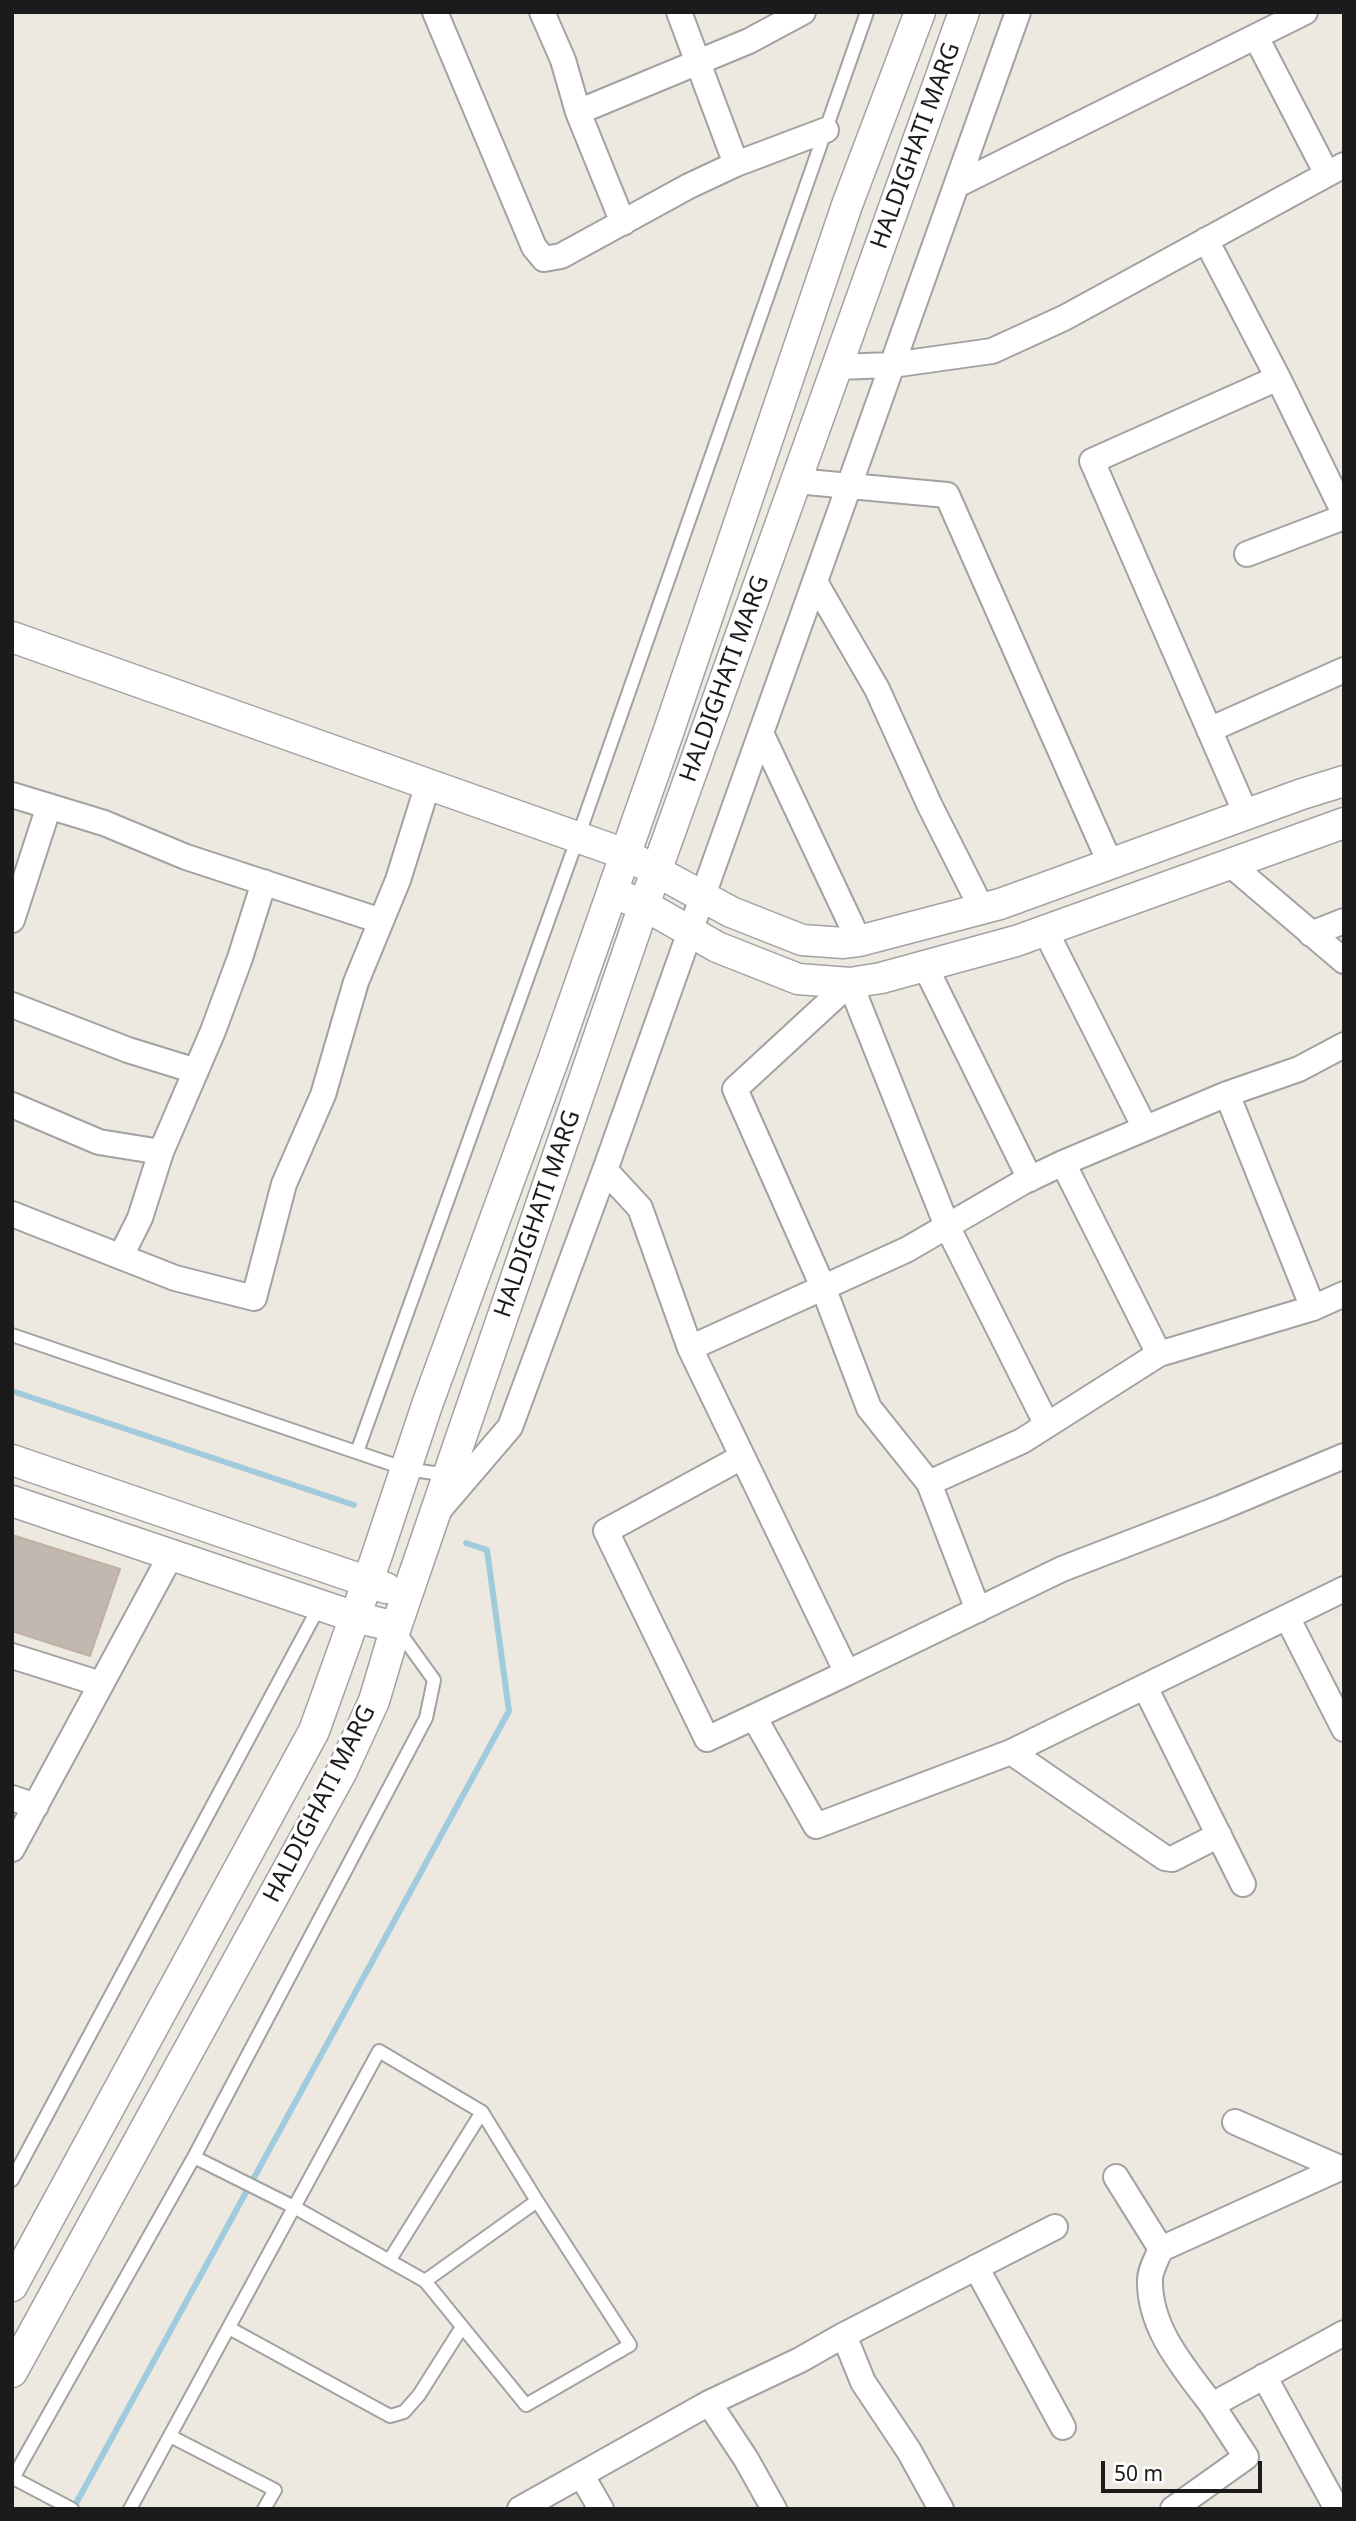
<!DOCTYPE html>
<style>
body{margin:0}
#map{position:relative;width:1356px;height:2521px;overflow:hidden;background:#ede9e0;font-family:"Noto Sans",sans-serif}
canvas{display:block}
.frame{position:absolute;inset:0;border:14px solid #1b1b1b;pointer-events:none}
.scale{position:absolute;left:1101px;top:2461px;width:161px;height:32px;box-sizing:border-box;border:4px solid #1b1b1b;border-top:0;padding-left:9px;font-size:21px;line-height:24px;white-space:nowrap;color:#1b1b1b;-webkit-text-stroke:5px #fff;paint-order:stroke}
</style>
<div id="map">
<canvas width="1356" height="2521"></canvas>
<div class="frame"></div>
<div class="scale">50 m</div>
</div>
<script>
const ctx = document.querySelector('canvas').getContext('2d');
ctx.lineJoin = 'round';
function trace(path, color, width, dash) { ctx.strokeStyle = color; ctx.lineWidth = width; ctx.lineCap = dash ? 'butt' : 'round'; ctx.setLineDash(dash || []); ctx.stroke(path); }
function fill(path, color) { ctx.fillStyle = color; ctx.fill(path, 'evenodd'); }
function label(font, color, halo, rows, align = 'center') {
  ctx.font = font + ' "Noto Sans",sans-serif'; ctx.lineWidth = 6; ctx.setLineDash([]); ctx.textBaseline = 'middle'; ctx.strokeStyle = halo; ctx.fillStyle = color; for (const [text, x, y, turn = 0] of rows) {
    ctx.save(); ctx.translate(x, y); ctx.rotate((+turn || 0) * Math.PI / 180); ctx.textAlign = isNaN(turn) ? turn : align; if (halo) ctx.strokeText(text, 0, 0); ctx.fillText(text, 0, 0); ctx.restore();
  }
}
const stream = new Path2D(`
 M12 1391 354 1505
 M73 2509 509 1711 487 1550 466 1543`);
const building = new Path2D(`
 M12 1535 120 1569 90 1656 12 1631Z`);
const service = new Path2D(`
 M12 1335 406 1469 448 1475
 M357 1452 578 837 867 12
 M194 2157 294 2207 425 2281 526 2405 630 2345 537 2201
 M12 2180 320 1605
 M425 2281 537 2201 482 2112
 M229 2328 390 2416 404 2412 419 2395 462 2327
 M170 2436 275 2490 264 2509
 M72 2509 13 2478 194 2157 426 1718 434 1680 398 1630
 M130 2509 379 2051 482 2112 389 2261`);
const minor = new Path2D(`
 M435 12 534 247 544 259 561 256 689 186 736 164 826 130
 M542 12 563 60 578 112 623 223
 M679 12 736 164
 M1256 37 1327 174
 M578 112 749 41 803 12
 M957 185 1305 12
 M1206 240 1278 378 1344 513
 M837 367 892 365 992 351 1064 318 1344 165
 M796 481 947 495 1110 863
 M1247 554 1344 517
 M815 582 877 689 930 806 982 909
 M1209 730 1344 670
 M761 733 859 941
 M12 795 104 823 186 857 381 921
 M1246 814 1092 461 1278 378
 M1230 864 1344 961
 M12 920 49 806
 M1045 930 1145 1128
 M1311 934 1344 921
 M925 966 1030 1179
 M12 1005 128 1050 196 1071
 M1227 1094 1313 1308
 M12 1105 99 1142 161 1152
 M1063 1163 1159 1354
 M605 1170 640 1208 690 1348 847 1673 1062 1569 1220 1508 1344 1456
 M12 1214 175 1278 254 1298 284 1184 323 1095 356 982 398 880 428 784
 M121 1256 140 1218 161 1152 213 1031 240 958 264 882
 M690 1348 906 1250 1023 1182 1063 1163 1227 1094 1299 1069 1344 1045
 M742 1457 606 1531 707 1739 847 1673
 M929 1483 1022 1441 1159 1354 1313 1308 1344 1294
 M439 1510 510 1427 605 1170 1018 12
 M978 1610 929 1483 869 1408 823 1287 735 1089 850 983 947 1226 1047 1425
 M1287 1617 1344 1729
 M12 1656 101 1684
 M1145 1687 1243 1884
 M754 1717 816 1826 1011 1752 1344 1589
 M1011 1752 1165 1858 1172 1859 1219 1835
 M12 1798 36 1806
 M12 1849 171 1555
 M1235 2122 1340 2168
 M1116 2177 1161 2249 1340 2168 1344 2169
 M1161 2249C1157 2258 1150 2270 1150 2280 1149 2329 1185 2369 1212 2405
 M976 2267 1063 2427
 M844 2335 863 2382 909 2451 941 2509
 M1264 2376 1337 2509
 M709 2403 746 2459 774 2509
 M582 2476 601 2509
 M520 2509 709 2403 800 2360 844 2335 1055 2227
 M1173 2509 1246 2457 1212 2405 1344 2333`);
const tertiary = new Path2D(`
 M12 637 625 854 731 912 802 940 844 943 859 941 1000 904 1302 794 1344 781
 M626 898 644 905 717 947 798 979 850 983 881 978 1016 941 1344 823
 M12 1460 386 1588
 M12 1501 355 1617 396 1627
 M12 2286 314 1731 376 1558 427 1405 555 1055 668 733 847 205 920 12
 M12 2372 342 1771 374 1701 396 1627 644 905 964 12`);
const streetNames = [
 ["HALDIGHATI MARG",916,146,-70],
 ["HALDIGHATI MARG",725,679,-70],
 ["HALDIGHATI MARG",538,1214,-71],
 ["HALDIGHATI MARG",320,1804,-63]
];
trace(stream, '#9fcbdc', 6);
fill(building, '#c2b8b0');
trace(building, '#bfb0a2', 2);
trace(service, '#a2a2a2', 16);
trace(minor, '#a2a2a2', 28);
trace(tertiary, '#a2a2a2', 33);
trace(service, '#fff', 12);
trace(minor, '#fff', 24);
trace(tertiary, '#fff', 30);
label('24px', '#1b1b1b', '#fff', streetNames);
</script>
